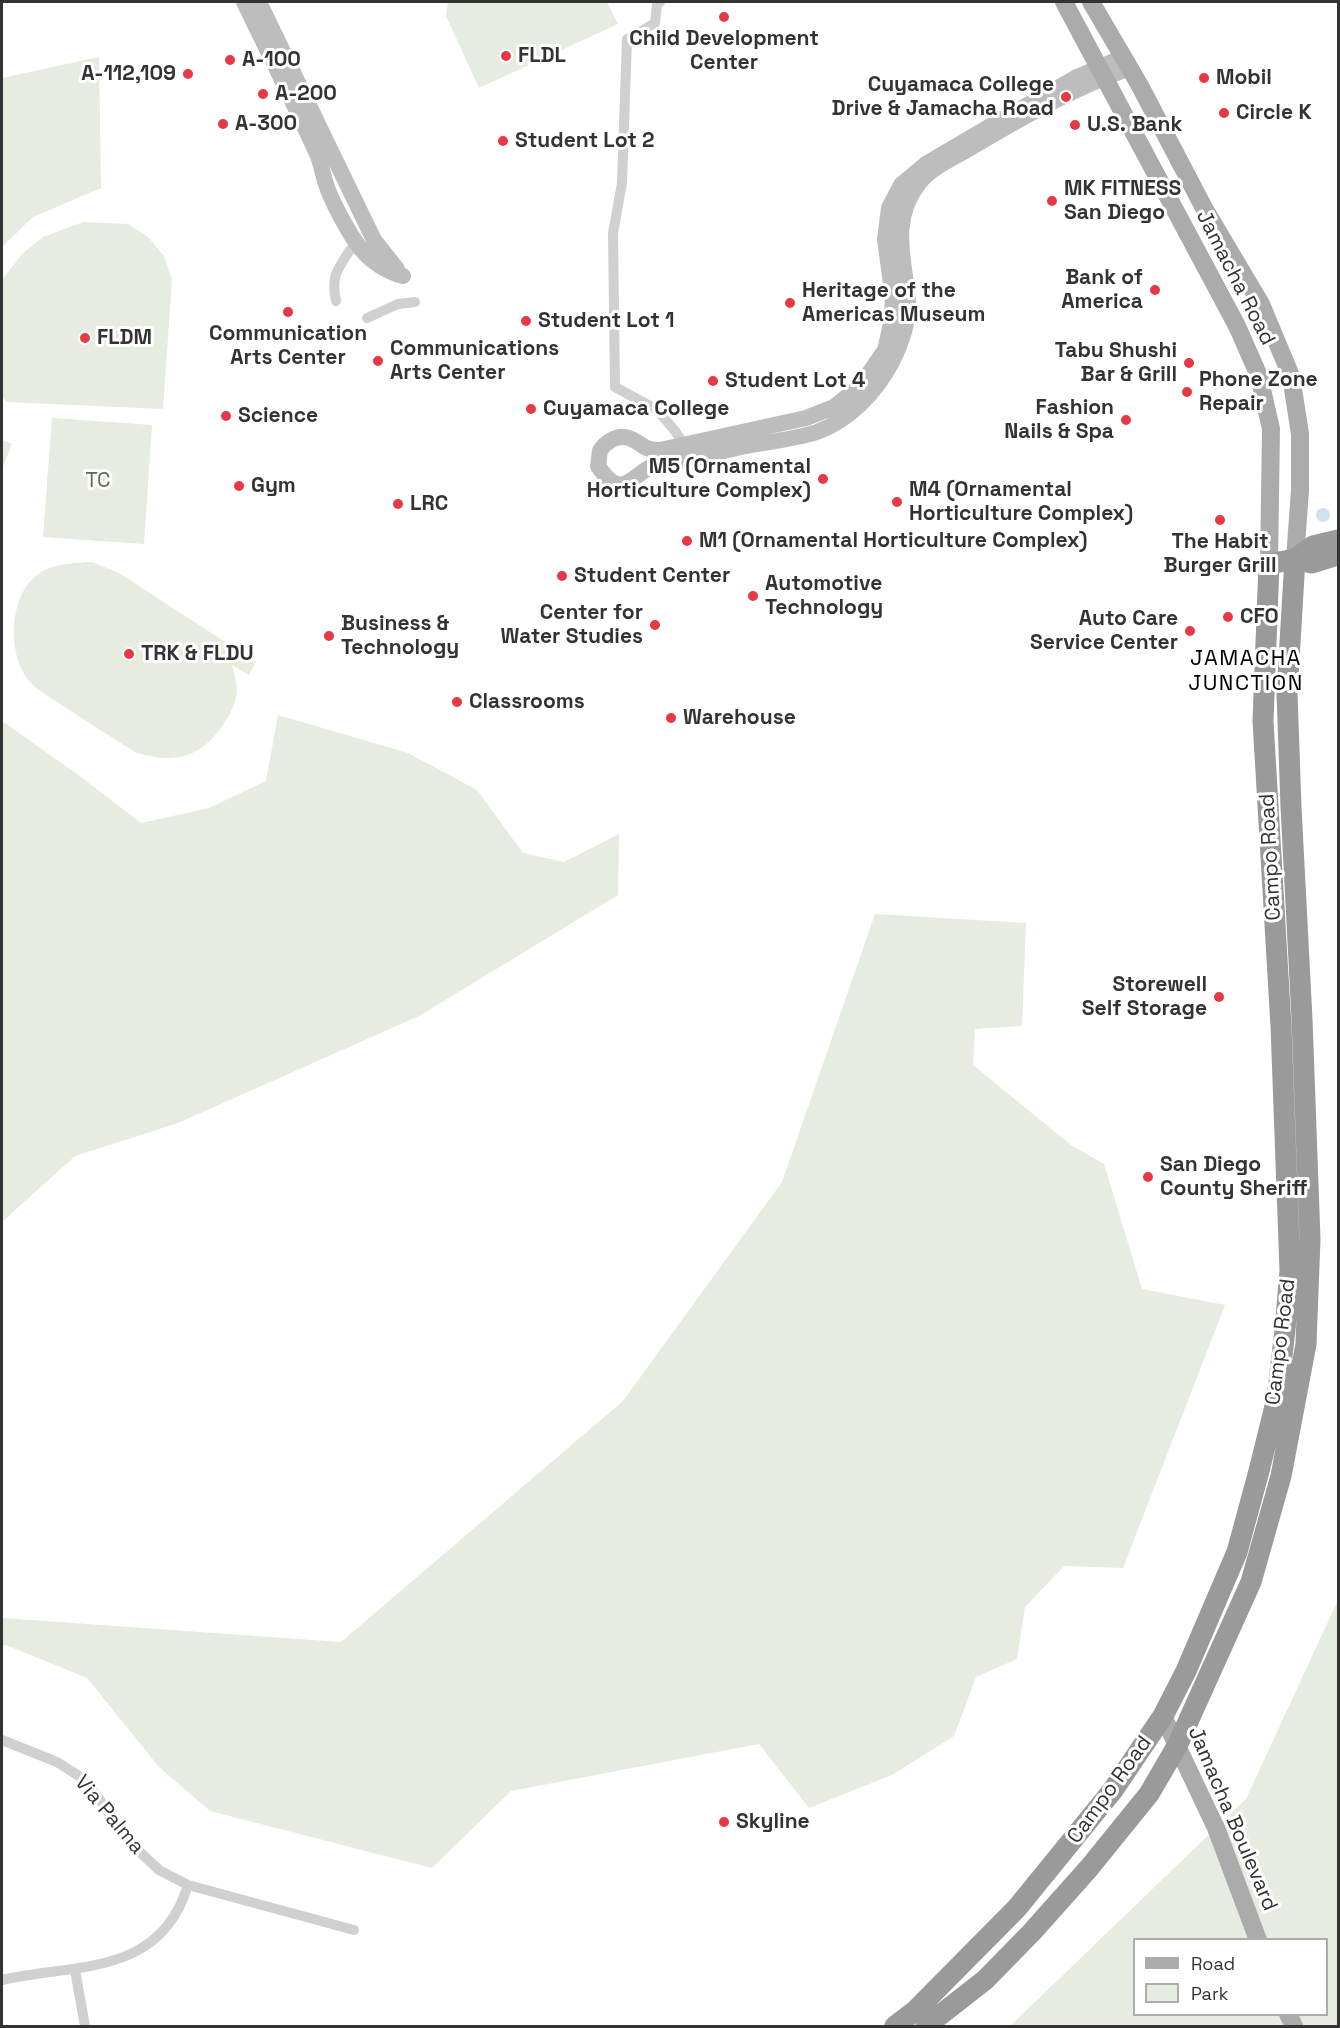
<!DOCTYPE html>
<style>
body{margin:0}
#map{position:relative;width:1340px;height:2028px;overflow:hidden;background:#fff;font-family:"Space Grotesk",sans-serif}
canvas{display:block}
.frame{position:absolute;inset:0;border:3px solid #333;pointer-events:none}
.legend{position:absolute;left:1133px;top:1938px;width:195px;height:78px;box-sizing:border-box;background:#fff;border:2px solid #adadad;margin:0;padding:8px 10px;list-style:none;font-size:18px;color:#333}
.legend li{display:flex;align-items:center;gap:12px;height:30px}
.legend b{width:30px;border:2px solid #adadad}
</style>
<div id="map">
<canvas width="1340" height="2028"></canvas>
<div class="frame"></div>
<ul class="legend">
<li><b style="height:8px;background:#ababab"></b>Road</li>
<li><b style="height:16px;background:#e6ecdf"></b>Park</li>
</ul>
</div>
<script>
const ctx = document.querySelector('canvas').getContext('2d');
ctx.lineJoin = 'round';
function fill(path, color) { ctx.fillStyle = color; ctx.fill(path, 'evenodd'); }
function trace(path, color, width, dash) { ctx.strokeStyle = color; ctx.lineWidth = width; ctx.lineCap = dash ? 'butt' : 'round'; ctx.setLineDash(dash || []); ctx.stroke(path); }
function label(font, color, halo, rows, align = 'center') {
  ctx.font = font + ' "Space Grotesk",sans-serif'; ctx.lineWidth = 6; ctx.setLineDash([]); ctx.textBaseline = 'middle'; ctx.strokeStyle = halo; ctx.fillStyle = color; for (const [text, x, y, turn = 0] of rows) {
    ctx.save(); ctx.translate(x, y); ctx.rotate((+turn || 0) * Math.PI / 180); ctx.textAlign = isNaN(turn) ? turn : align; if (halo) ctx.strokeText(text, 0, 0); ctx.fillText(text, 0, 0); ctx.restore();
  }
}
const green = new Path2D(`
 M448 2H607L618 24 479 88 446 16Z
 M99 57 101 188 33 217 2 247V78Z
 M83 222 128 224 148 237 164 256 172 280 163 409 6 402 2 395V280L22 254 43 237Z
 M52 418 152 425 144 544 43 537Z
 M2 440 12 444 2 469Z
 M92 562 119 573 256 662 249 675 232 665C234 673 237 684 237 693 235 704 230 715 224 723 202 758 173 765 135 752 111 737 86 721 62 705 52 698 40 692 32 684 4 656 8 585 47 569 61 563 77 563 92 562Z
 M278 715 408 753 477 790 523 853 564 862 619 834 618 895 419 1016 178 1123 75 1156 2 1222V721L81 777 141 823 209 808 266 781Z
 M875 914 1026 923 1022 1026 975 1029 973 1065 1071 1145 1104 1164 1142 1289 1225 1305 1123 1568 1064 1566 1025 1607 1017 1659 976 1677 954 1736 892 1775 809 1808 759 1744 511 1791 432 1868 210 1811 159 1767 87 1678 6 1645 2 1646V1618L341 1642 623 1401 782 1182Z
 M1338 1600V2026H1010L1246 1799ZM1134 1940H1326V2014H1134Z`);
const water = new Path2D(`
 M1316 515a7 7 0 1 1 14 0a7 7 0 1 1-14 0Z`);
const street = new Path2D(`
 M660 2 657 4 655 23 627 39 622 183 613 233 615 387 657 410 675 431 687 449
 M336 301C331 276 337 270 350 250
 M367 318 398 304 415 302
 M2 1740 57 1762 79 1776 98 1797 125 1838 159 1870 188 1885 354 1930
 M75 1970 85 2026
 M2 1980C77 1963 160 1977 188 1885`);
const secondary = new Path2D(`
 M244 2C268 52 294 103 317 154 321 163 322 171 325 181 330 199 349 234 361 249 371 262 388 272 403 276
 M259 2 374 240 397 269
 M1123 57 1077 77 987 128 926 164 901 185 889 208 885 239 893 299 891 324 885 350 860 386 834 407 806 418 660 450C641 450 643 443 629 438 618 434 605 442 600 451 599 455 599 462 598 466 623 504 631 473 657 464 662 462 669 463 675 462 698 458 722 451 746 446 769 442 795 439 817 432 850 420 876 392 892 362 902 342 910 319 908 297 903 256 891 219 919 183 931 168 951 159 967 150 1019 119 1073 88 1130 68`);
const primary = new Path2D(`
 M1064 2 1237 326 1259 376 1271 429 1269 564
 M1091 2 1139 84 1204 208 1261 304 1291 376 1300 434V490L1295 559
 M1163 1716 1216 1828 1258 1940
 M1288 2014 1294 2026`);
const highway = new Path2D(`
 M895 2026 916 2010 1017 1908 1113 1790 1163 1716 1186 1671 1237 1552 1259 1471 1277 1398 1285 1330 1290 1270 1281 1026 1263 721 1269 564 1295 559 1312 563 1338 555
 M926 2026 985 1980 1032 1932 1089 1868 1149 1794 1177 1746 1251 1582 1281 1476 1306 1344 1310 1239 1302 1019 1291 807 1287 693 1295 559 1313 546 1338 540`);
const markers = [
 [724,17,6,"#e63946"],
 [506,56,6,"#e63946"],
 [230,60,6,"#e63946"],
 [188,74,6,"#e63946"],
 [1204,78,6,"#e63946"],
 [263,94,6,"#e63946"],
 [1066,97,6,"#e63946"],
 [1224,113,6,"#e63946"],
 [223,124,6,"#e63946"],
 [1075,125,6,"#e63946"],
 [503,141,6,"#e63946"],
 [1052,201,6,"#e63946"],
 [1155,290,6,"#e63946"],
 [790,303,6,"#e63946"],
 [288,312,6,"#e63946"],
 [526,321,6,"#e63946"],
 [85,338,6,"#e63946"],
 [378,361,6,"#e63946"],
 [1189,363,6,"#e63946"],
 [713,381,6,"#e63946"],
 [1187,392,6,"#e63946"],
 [531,409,6,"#e63946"],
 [226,416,6,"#e63946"],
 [1126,420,6,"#e63946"],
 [823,479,6,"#e63946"],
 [239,486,6,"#e63946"],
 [897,502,6,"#e63946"],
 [398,504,6,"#e63946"],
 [1220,520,6,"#e63946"],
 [687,541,6,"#e63946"],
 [562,576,6,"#e63946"],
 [753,596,6,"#e63946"],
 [1228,617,6,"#e63946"],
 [655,625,6,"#e63946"],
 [1190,631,6,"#e63946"],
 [329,636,6,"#e63946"],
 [129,654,6,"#e63946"],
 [457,702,6,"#e63946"],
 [671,718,6,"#e63946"],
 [1219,997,6,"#e63946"],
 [1148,1177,6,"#e63946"],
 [724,1822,6,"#e63946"]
];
const poiNames = [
 ["Child Development",724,39,"center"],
 ["Center",724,63,"center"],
 ["FLDL",518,56],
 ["A-100",242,60],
 ["A-112,109",176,74,"right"],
 ["Mobil",1216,78],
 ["Cuyamaca College",1054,85,"right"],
 ["Drive & Jamacha Road",1054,109,"right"],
 ["A-200",275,94],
 ["Circle K",1236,113],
 ["A-300",235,124],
 ["U.S. Bank",1087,125],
 ["Student Lot 2",515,141],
 ["MK FITNESS",1064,189],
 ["San Diego",1064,213],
 ["Bank of",1143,278,"right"],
 ["America",1143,302,"right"],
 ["Heritage of the",802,291],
 ["Americas Museum",802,315],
 ["Student Lot 1",538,321],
 ["Communication",288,334,"center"],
 ["Arts Center",288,358,"center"],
 ["FLDM",97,338],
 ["Communications",390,349],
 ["Arts Center",390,373],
 ["Tabu Shushi",1177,351,"right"],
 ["Bar & Grill",1177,375,"right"],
 ["Phone Zone",1199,380],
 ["Repair",1199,404],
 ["Student Lot 4",725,381],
 ["Fashion",1114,408,"right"],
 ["Nails & Spa",1114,432,"right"],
 ["Cuyamaca College",543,409],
 ["Science",238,416],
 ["M5 (Ornamental",811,467,"right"],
 ["Horticulture Complex)",811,491,"right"],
 ["Gym",251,486],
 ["M4 (Ornamental",909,490],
 ["Horticulture Complex)",909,514],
 ["LRC",410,504],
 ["M1 (Ornamental Horticulture Complex)",699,541],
 ["The Habit",1220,542,"center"],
 ["Burger Grill",1220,566,"center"],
 ["Student Center",574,576],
 ["Automotive",765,584],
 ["Technology",765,608],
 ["Center for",643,613,"right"],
 ["Water Studies",643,637,"right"],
 ["CFO",1240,617],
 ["Auto Care",1178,619,"right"],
 ["Service Center",1178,643,"right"],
 ["Business &",341,624],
 ["Technology",341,648],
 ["TRK & FLDU",141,654],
 ["Classrooms",469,702],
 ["Warehouse",683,718],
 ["Storewell",1207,985,"right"],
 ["Self Storage",1207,1009,"right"],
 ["San Diego",1160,1165],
 ["County Sheriff",1160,1189],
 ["Skyline",736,1822]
];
const streetNames = [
 ["Jamacha Road",1235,278,63],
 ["Campo Road",1271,857,-93],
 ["Campo Road",1281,1342,-83],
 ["Campo Road",1110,1790,-54],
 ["Via Palma",109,1815,50],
 ["Jamacha Boulevard",1232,1819,67]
];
const parkNames = [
 ["TC",98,481]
];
const neighbourhoodNames = [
 ["JAMACHA",1246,659],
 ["JUNCTION",1246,684]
];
fill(green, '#e6ecdf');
fill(water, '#cfe2ee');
trace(street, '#d0d0d0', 10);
trace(secondary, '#bdbdbd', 16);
trace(primary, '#ababab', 18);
trace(highway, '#9a9a9a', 21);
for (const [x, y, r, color] of markers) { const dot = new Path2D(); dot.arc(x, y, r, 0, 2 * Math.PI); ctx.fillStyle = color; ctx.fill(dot); trace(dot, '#fff', 2); }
label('bold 21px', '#333', '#fff', poiNames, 'left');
label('21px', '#333', '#fff', streetNames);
label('21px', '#56703f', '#fff', parkNames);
ctx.letterSpacing = '1.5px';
label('22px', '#000', '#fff', neighbourhoodNames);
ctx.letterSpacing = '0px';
</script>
